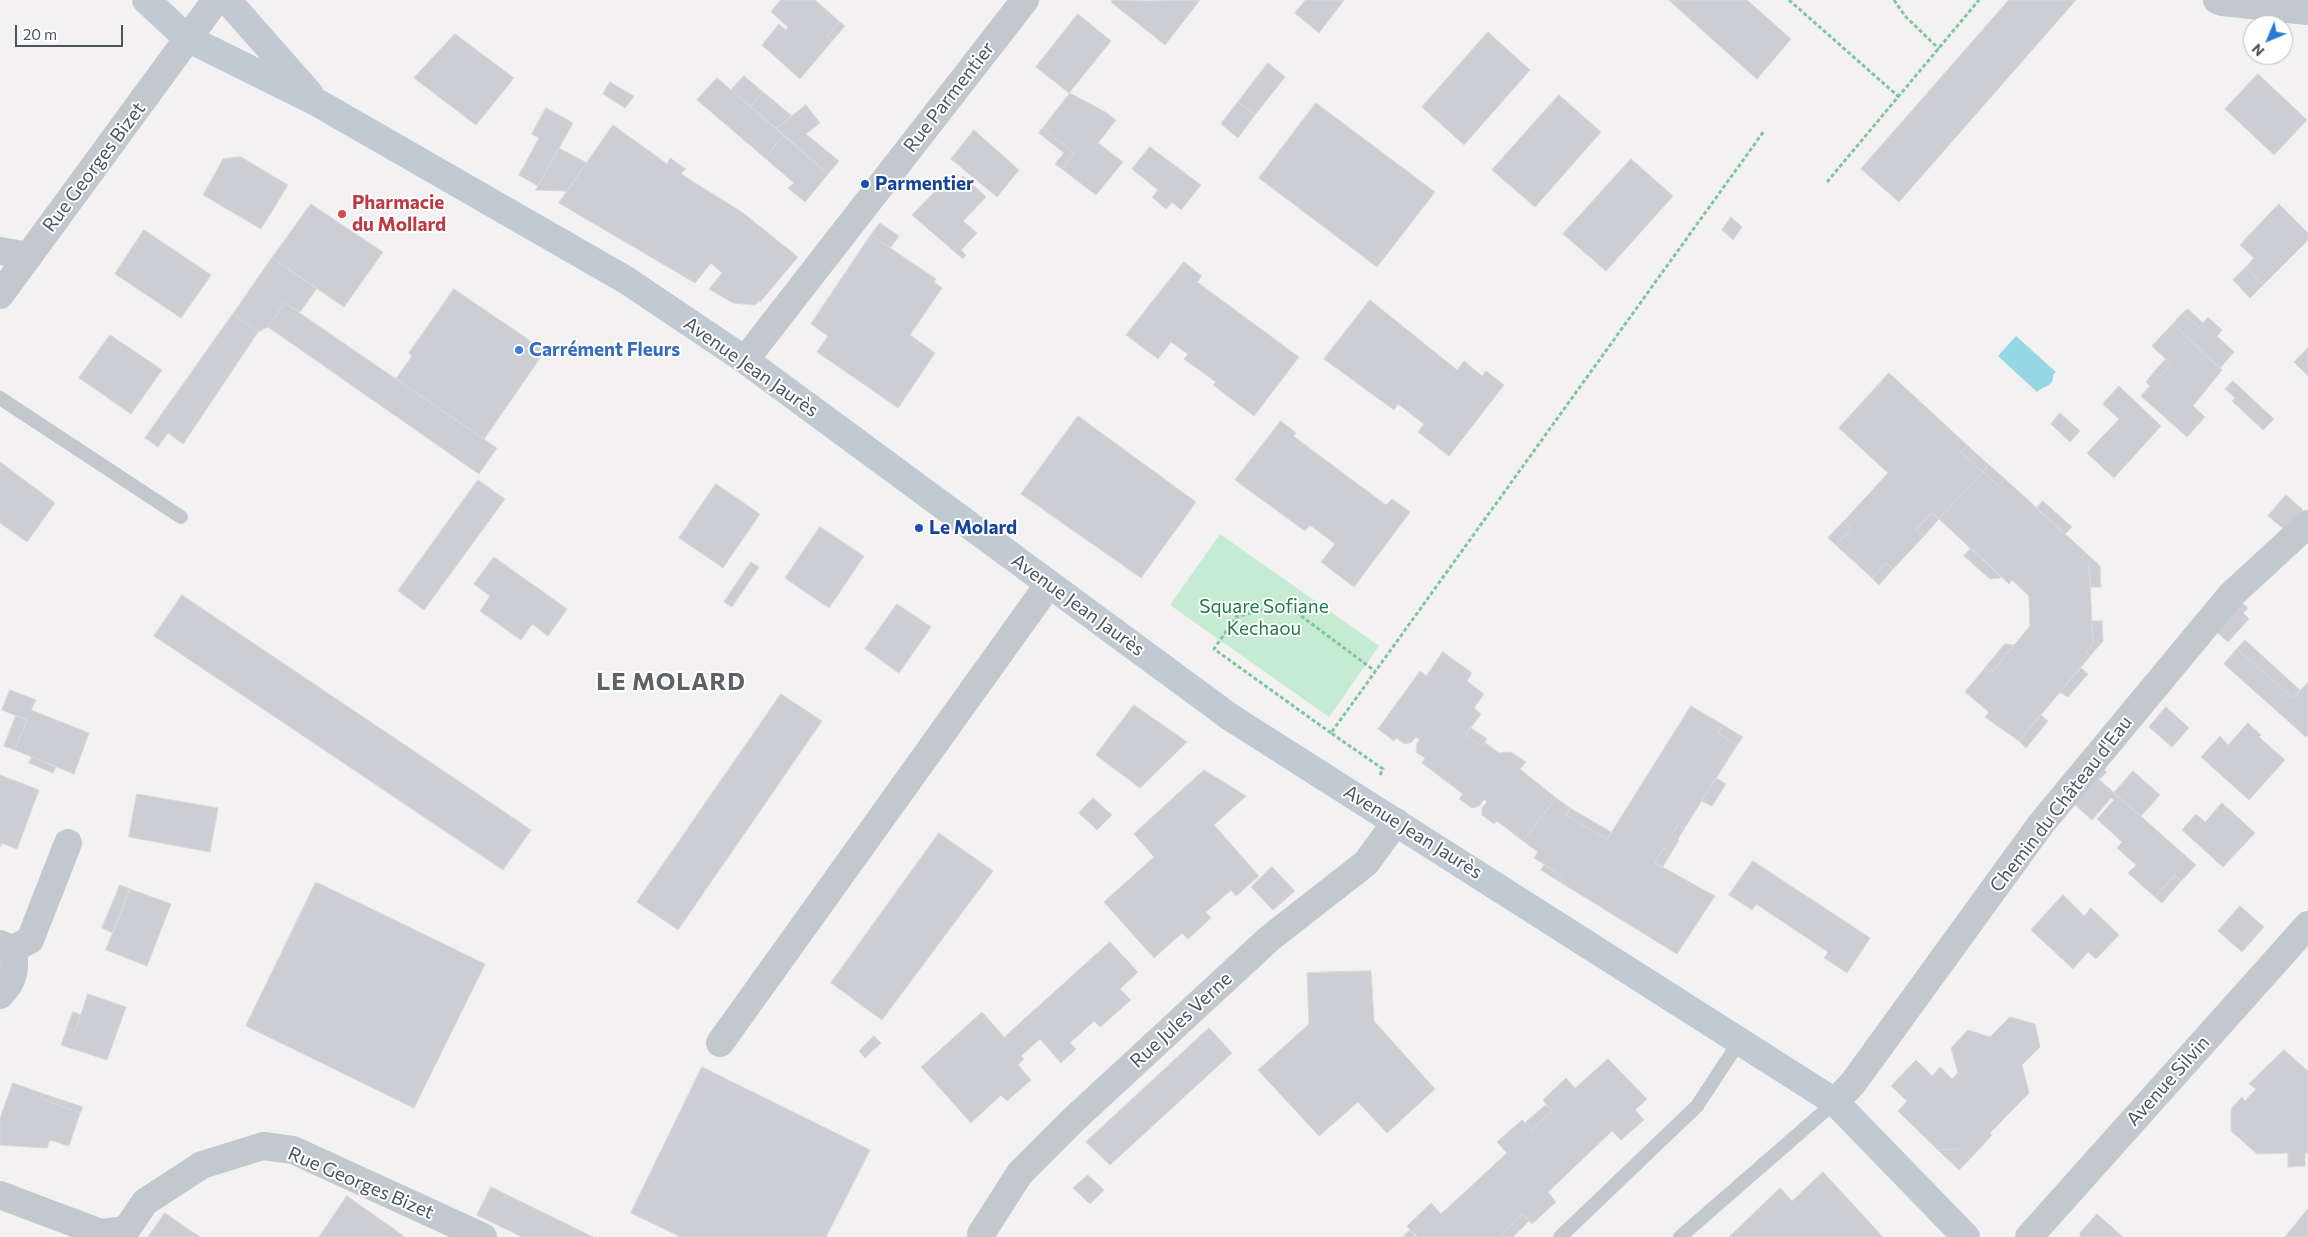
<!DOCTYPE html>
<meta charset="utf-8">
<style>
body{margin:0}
#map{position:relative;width:2308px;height:1237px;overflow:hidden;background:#f3f1f1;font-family:Commissioner,sans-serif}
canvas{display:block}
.north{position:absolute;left:2243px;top:15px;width:50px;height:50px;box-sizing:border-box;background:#fff;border:1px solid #b7bbbe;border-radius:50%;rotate:225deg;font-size:14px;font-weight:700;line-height:20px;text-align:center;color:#4b555d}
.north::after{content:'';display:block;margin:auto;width:18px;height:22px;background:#297ad5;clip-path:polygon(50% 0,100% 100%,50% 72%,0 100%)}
.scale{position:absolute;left:15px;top:25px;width:108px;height:22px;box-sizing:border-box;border:2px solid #4b555d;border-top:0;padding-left:6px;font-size:15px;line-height:18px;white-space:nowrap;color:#4b555d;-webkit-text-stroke:4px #fff;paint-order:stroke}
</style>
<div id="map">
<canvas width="2308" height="1237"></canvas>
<div class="north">N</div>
<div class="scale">20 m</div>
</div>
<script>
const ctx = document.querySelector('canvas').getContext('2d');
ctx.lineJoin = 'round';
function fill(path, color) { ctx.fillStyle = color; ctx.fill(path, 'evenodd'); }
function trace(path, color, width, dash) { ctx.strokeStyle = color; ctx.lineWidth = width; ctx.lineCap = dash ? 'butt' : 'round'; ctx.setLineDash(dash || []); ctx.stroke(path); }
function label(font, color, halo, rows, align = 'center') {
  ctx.font = font + ' Commissioner,sans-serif'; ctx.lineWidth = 4; ctx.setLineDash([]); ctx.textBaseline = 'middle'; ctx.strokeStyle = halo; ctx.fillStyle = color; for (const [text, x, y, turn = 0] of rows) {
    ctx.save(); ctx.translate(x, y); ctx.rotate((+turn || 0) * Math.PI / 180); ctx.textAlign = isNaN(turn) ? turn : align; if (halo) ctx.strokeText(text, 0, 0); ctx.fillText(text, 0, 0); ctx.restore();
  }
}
const green = new Path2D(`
 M1220 534 1379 646 1329 717 1170 605Z`);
const water = new Path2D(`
 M2016 336 2056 372 2053 375C2054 387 2043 386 2037 392L1998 356Z`);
const building = new Path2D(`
 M781 0H815L840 22 827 37 832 41 800 79 762 45 779 24 786 30 788 27 771 12Z
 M1113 0 1146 1 1200 0 1165 45 1111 2Z
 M1306 0H1344L1319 33 1295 13Z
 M1669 0H1747L1791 39 1757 79Z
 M2009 0H2076L1899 202 1861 169Z
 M1078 14 1111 41 1069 93 1036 67Z
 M840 22 845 26 832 41 827 37Z
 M1488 32 1530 70 1464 145 1422 107Z
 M455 34 514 78 476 125 414 78Z
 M1268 63 1285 77 1255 115 1238 102Z
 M2258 74 2307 120 2274 155 2225 109Z
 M744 76 763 92 751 107 731 90Z
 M717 78 784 135 765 158 697 100Z
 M610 82 634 96 625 108 603 94Z
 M763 92 792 116 776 129 751 107Z
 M1070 93 1107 113 1116 120 1098 143 1123 162 1096 195 1062 169 1074 153 1043 128Z
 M1559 95 1601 132 1535 207 1492 170Z
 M1238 102 1255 115 1238 138 1221 124Z
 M1316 103 1435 192 1377 267 1259 178Z
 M806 105 820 123 806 134 839 161 828 174 776 129Z
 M546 108 573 123 538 186 519 175 539 138 532 134Z
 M613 125 667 164 670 158 686 169 681 174 743 213 798 257 760 302 759 300 755 305 733 303 709 289 722 273 711 263 695 283 559 203Z
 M1043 128 1074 153 1062 169 1055 164 1064 153 1039 133Z
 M974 130 1019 170 997 197 951 159Z
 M784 135 828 174 805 202 788 188 794 183 765 158Z
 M1150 147 1201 185 1181 210 1172 202 1166 209 1152 197 1158 190 1132 169Z
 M559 148 587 163 567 191 536 190Z
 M241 157 288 185 261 229 203 195 223 159Z
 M1631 159 1673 196 1606 271 1563 234Z
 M963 176 986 197 963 221 977 233 961 250 966 255 963 259 912 215 943 183 950 190Z
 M311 204 383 252 344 307 272 258Z
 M2279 204 2308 233V240L2263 285 2246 267 2254 258 2240 245Z
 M1731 217 1742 227 1733 240 1722 230Z
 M880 223 899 236 890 248 871 235Z
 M144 230 211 275 181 318 115 274Z
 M871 235 936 279 934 282 942 288 910 335 935 353 898 408 817 352 828 336 811 324Z
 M272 258 317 288 300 312 285 303 268 327 258 332 233 314Z
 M1184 262 1202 276 1197 282 1299 357 1254 416 1213 385 1216 382 1184 359 1188 354 1171 342 1158 359 1126 335Z
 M2246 267 2263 285 2250 298 2233 280Z
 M454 289 545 351 484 439 396 379 412 356 409 353Z
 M1370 300 1457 370 1464 361 1482 376 1486 371 1504 385 1449 456 1418 432 1424 424 1398 404 1394 410 1324 359Z
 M285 303 497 448 479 474 268 327Z
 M2188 309 2203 323 2199 328 2183 313Z
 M2183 313 2199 328 2208 317 2222 330 2217 336 2234 352 2220 368 2173 324Z
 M233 314 258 332 183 444 168 433 158 447 145 438Z
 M2173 324 2222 370 2193 406 2205 417 2187 437 2141 396 2150 386 2146 382 2154 372 2159 377 2171 364 2152 346Z
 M110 335 162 370 131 414 79 378Z
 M2308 348V376L2294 362Z
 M2166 359 2171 364 2159 377 2154 372Z
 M1889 373 1967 445 1961 452 1983 472 1939 519 1931 513 1916 530 1924 536 1893 569 1886 563 1872 578 1836 545 1851 529 1844 521 1888 473 1839 428Z
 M2233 381 2274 419 2263 430 2232 401 2235 398 2225 389Z
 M2119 386 2161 426 2114 478 2087 453 2119 419 2103 404Z
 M2060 413 2080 431 2070 442 2051 424Z
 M1078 416 1196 502 1141 578 1021 494Z
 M1281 421 1296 433 1293 436 1386 505 1392 499 1410 512 1354 587 1321 562 1335 544 1310 525 1305 531 1235 480Z
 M1967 445 1989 465 1983 472 1961 452Z
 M0 462 55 503 27 542 0 523Z
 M1989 465 2005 479 1999 486 1983 472Z
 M1983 472 1999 486 2005 479 2086 553 2082 557 2089 564 2093 644 2086 652 2091 655 2019 741 1985 717 1989 712 1965 692 1985 668 1991 673 2030 626 2029 596 2012 580 2009 584 1939 519Z
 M478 480 505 499 424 610 398 591Z
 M716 484 760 514 723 568 679 538Z
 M2286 495 2303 510 2284 529 2268 516Z
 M2043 501 2072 527 2065 534 2036 508Z
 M1931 513 1939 519 1924 536 1916 530Z
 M1844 521 1851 529 1836 545 1828 538Z
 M820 527 864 556 829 608 785 578Z
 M1971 548 2001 576 2000 578 1990 579 1964 556Z
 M2086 553 2100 566 2101 587H2090L2089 564 2082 557Z
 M494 557 567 609 548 636 532 624 521 640 480 611 490 596 474 584Z
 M751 562 759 567 732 607 724 602Z
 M1886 563 1893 569 1879 585 1872 578Z
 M182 595 531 830 503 870 154 636Z
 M2240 601 2248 608 2243 613 2249 619 2228 642 2214 630Z
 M897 604 931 627 899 673 865 649Z
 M2092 621H2102L2103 641 2091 655 2086 652 2093 644Z
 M2245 640 2301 691 2293 698 2237 649Z
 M2005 644 2014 645 1991 673 1985 668Z
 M2237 649 2293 698 2308 682V735L2306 737 2224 664Z
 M1443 652 1472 673 1467 681 1484 694 1474 708 1481 714 1466 734 1481 746 1484 742 1499 753 1511 752 1526 762 1520 769 1556 798 1523 841 1497 821 1494 824 1482 815V808L1487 802 1484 799 1479 806 1472 808 1459 799 1463 794 1422 763 1425 758 1416 752 1417 743 1420 740 1416 737 1412 742 1405 744 1396 738 1394 741 1378 729 1420 671 1426 676Z
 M2081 668 2088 674 2068 697 2060 692Z
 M10 690 36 700 31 710 89 733 74 774 15 750 27 720 2 710Z
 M781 694 822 721 678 930 637 902Z
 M1134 705 1187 742 1140 788 1096 755Z
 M1691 706 1723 725 1718 733 1737 745 1684 829 1678 825 1672 835 1679 840 1671 853 1664 848 1655 863 1715 896 1677 954 1560 882 1563 876 1534 858 1538 852 1523 841 1556 798 1570 808 1566 815 1607 839Z
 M2166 707 2189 728 2172 747 2149 727Z
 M2041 715 2048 721 2026 748 2019 741Z
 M16 716 27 720 15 750 4 746Z
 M2248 723 2261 735 2259 737 2285 760 2249 800 2201 757 2220 736 2228 745Z
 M1723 725 1743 737 1737 745 1718 733Z
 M1471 728 1487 739 1481 746 1466 734Z
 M32 757 56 767 53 773 29 763Z
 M2101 767 2107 772 2100 779 2094 775Z
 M1204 770 1246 796 1214 825 1259 876 1236 896 1231 890 1206 912 1211 918 1188 939 1182 933 1154 958 1104 902 1154 857 1134 834Z
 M2133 771 2160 795 2141 816 2114 793Z
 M0 775 39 790 17 849 2 843 0 847Z
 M2094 775 2196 865 2181 881 2175 876 2155 897 2128 873 2136 865 2117 848 2122 842 2097 819 2114 800 2111 798 2092 820 2072 802Z
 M1716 778 1726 784 1712 806 1702 801Z
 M137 794 218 808 210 852 129 837Z
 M1093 798 1112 815 1097 830 1079 813Z
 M2222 803 2255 833 2223 867 2182 830 2196 814 2205 822Z
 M1570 808 1611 832 1607 839 1566 815Z
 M1678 825 1684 829 1678 839 1672 835Z
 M939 833 993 871 882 1020 831 983Z
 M1664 848 1671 853 1662 868 1655 863Z
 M1753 861 1870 938 1847 973 1824 958 1828 952 1756 904 1752 910 1729 895Z
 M1544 865 1563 876 1560 882 1541 870Z
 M1272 867 1295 891 1273 910 1251 887Z
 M2175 876 2181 881 2162 903 2155 897Z
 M316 882 485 964 414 1108 246 1026Z
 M120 885 130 889 113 933 102 928Z
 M130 889 171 904 147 966 106 950Z
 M2063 895 2084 916 2091 908 2119 935 2096 959 2088 952 2073 969 2031 930Z
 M2240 906 2264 927 2242 952 2218 931Z
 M1110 942 1138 972 1120 989 1131 1000 1100 1027 1094 1021 1070 1043 1076 1049 1061 1063 1040 1039 1021 1056 1024 1059 1018 1065 1031 1080 1007 1101 1001 1095 971 1123 921 1067 982 1012 1004 1037Z
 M1371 971 1374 1021 1435 1089 1387 1133 1358 1102 1319 1136 1258 1070 1309 1024 1307 973Z
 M88 994 126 1007 107 1060 61 1045 67 1028 75 1031Z
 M73 1012 81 1015 75 1031 67 1028Z
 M2010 1017 2035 1024 2040 1047 2022 1065 2029 1093 1990 1133 1992 1135 1970 1159 1960 1149 1938 1150 1898 1111 1907 1101 1891 1086 1916 1060 1932 1076 1940 1067 1952 1079 1958 1073 1951 1048 1968 1030 1990 1037Z
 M1209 1028 1232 1053 1110 1165 1086 1142Z
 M874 1036 881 1043 865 1058 859 1051Z
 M2284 1050 2308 1071V1153H2305V1166L2288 1167V1153L2257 1154 2231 1131V1109L2242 1097 2245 1101 2256 1089 2249 1084Z
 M1608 1059 1647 1099 1635 1110 1644 1120 1621 1140 1612 1131 1548 1192 1556 1202 1532 1224 1523 1214 1500 1237H1416L1407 1226 1431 1203 1441 1214 1507 1153 1497 1142 1522 1120 1532 1130 1552 1111 1543 1100 1566 1078 1575 1088Z
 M702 1067 870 1150 826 1237H681L631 1213Z
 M13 1083 44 1094 42 1099 80 1113 69 1146 50 1140 47 1148 0 1145V1119Z
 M44 1094 83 1107 80 1113 42 1099Z
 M1546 1105 1552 1111 1532 1130 1525 1123Z
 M1960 1149 1970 1159 1959 1170 1938 1150Z
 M1823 1172 1883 1237H1729L1780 1188 1792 1201Z
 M1088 1175 1104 1190 1090 1204 1073 1188Z
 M491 1187 593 1237H522L477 1215Z
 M347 1196 405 1237H319Z
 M2308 1209V1237H2285Z
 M165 1213 200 1237H148Z
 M1523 1214 1529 1221 1513 1237H1500Z
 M2097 1214 2123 1237H2124H2080V1233Z
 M1410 1230 1417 1236 1403 1237Z`);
const path = new Path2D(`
 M1789 0 1899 97
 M1894 0 1905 16 1939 49
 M1827 182 1979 0
 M1331 733 1214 649 1236 617 1285 604 1375 671
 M1380 775 1383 769 1331 733 1764 131`);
const lane = new Path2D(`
 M0 398 181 517
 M1560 1237 1697 1106 1739 1042
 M1680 1237 1835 1102`);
const street = new Path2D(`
 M2217 0 2222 2 2308 11
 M0 251 29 256
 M0 295 216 0
 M745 360 1025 0
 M0 944 13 949 30 940 68 843
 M0 995C14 981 16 969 13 949
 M720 1043 1049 584
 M1835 1102 1853 1083 2041 824 2231 595 2308 524
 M0 1195 101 1233 126 1230 145 1202 202 1165 263 1146 293 1150 483 1237
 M981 1234 1020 1173 1072 1121 1270 938 1366 863 1396 822
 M2029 1237 2308 925`);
const secondary = new Path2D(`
 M146 0 187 38 318 103 626 280 745 360 1230 717 1835 1102 1966 1237
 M227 0 309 93`);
const markers = [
 [865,184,5,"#1a4fb4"],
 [342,214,5,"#e0444e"],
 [519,350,5,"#3f7fe0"],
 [919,528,5,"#1a4fb4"]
];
const streetNames = [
 ["Rue Parmentier",949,97,-52],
 ["Rue Georges Bizet",94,167,-53],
 ["Avenue Jean Jaurès",751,367,35],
 ["Avenue Jean Jaurès",1078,605,36],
 ["Chemin du Château d'Eau",2061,804,-52],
 ["Avenue Jean Jaurès",1413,832,32],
 ["Rue Jules Verne",1181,1020,-43],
 ["Avenue Silvin",2168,1081,-48],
 ["Rue Georges Bizet",361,1183,23]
];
const transitNames = [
 ["Parmentier",875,184],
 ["Le Molard",929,528]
];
const healthNames = [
 ["Pharmacie",352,203],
 ["du Mollard",352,225]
];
const shopNames = [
 ["Carrément Fleurs",529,350]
];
const parkNames = [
 ["Square Sofiane",1264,607],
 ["Kechaou",1264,629]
];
const districtNames = [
 ["LE MOLARD",671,682]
];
fill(green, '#c5ecd2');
fill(water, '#96d7e5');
fill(building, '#ccced3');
trace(building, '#d6d8dc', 1);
trace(path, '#7fc7a1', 3, [4, 2.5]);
trace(lane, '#c1c9ce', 14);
trace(street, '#c1c9ce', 28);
trace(secondary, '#c1cad3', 28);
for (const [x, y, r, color] of markers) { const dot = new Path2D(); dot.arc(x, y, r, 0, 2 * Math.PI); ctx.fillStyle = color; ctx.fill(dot); trace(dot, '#fff', 2); }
label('19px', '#4b555d', '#fff', streetNames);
label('bold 19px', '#164399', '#fff', transitNames, 'left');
label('bold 19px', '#be3a42', '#fff', healthNames, 'left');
label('bold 19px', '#366cbe', '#fff', shopNames, 'left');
label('19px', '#207a4a', '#fff', parkNames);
ctx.letterSpacing = '1px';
label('bold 24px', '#5e6265', '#fff', districtNames);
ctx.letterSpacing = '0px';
</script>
